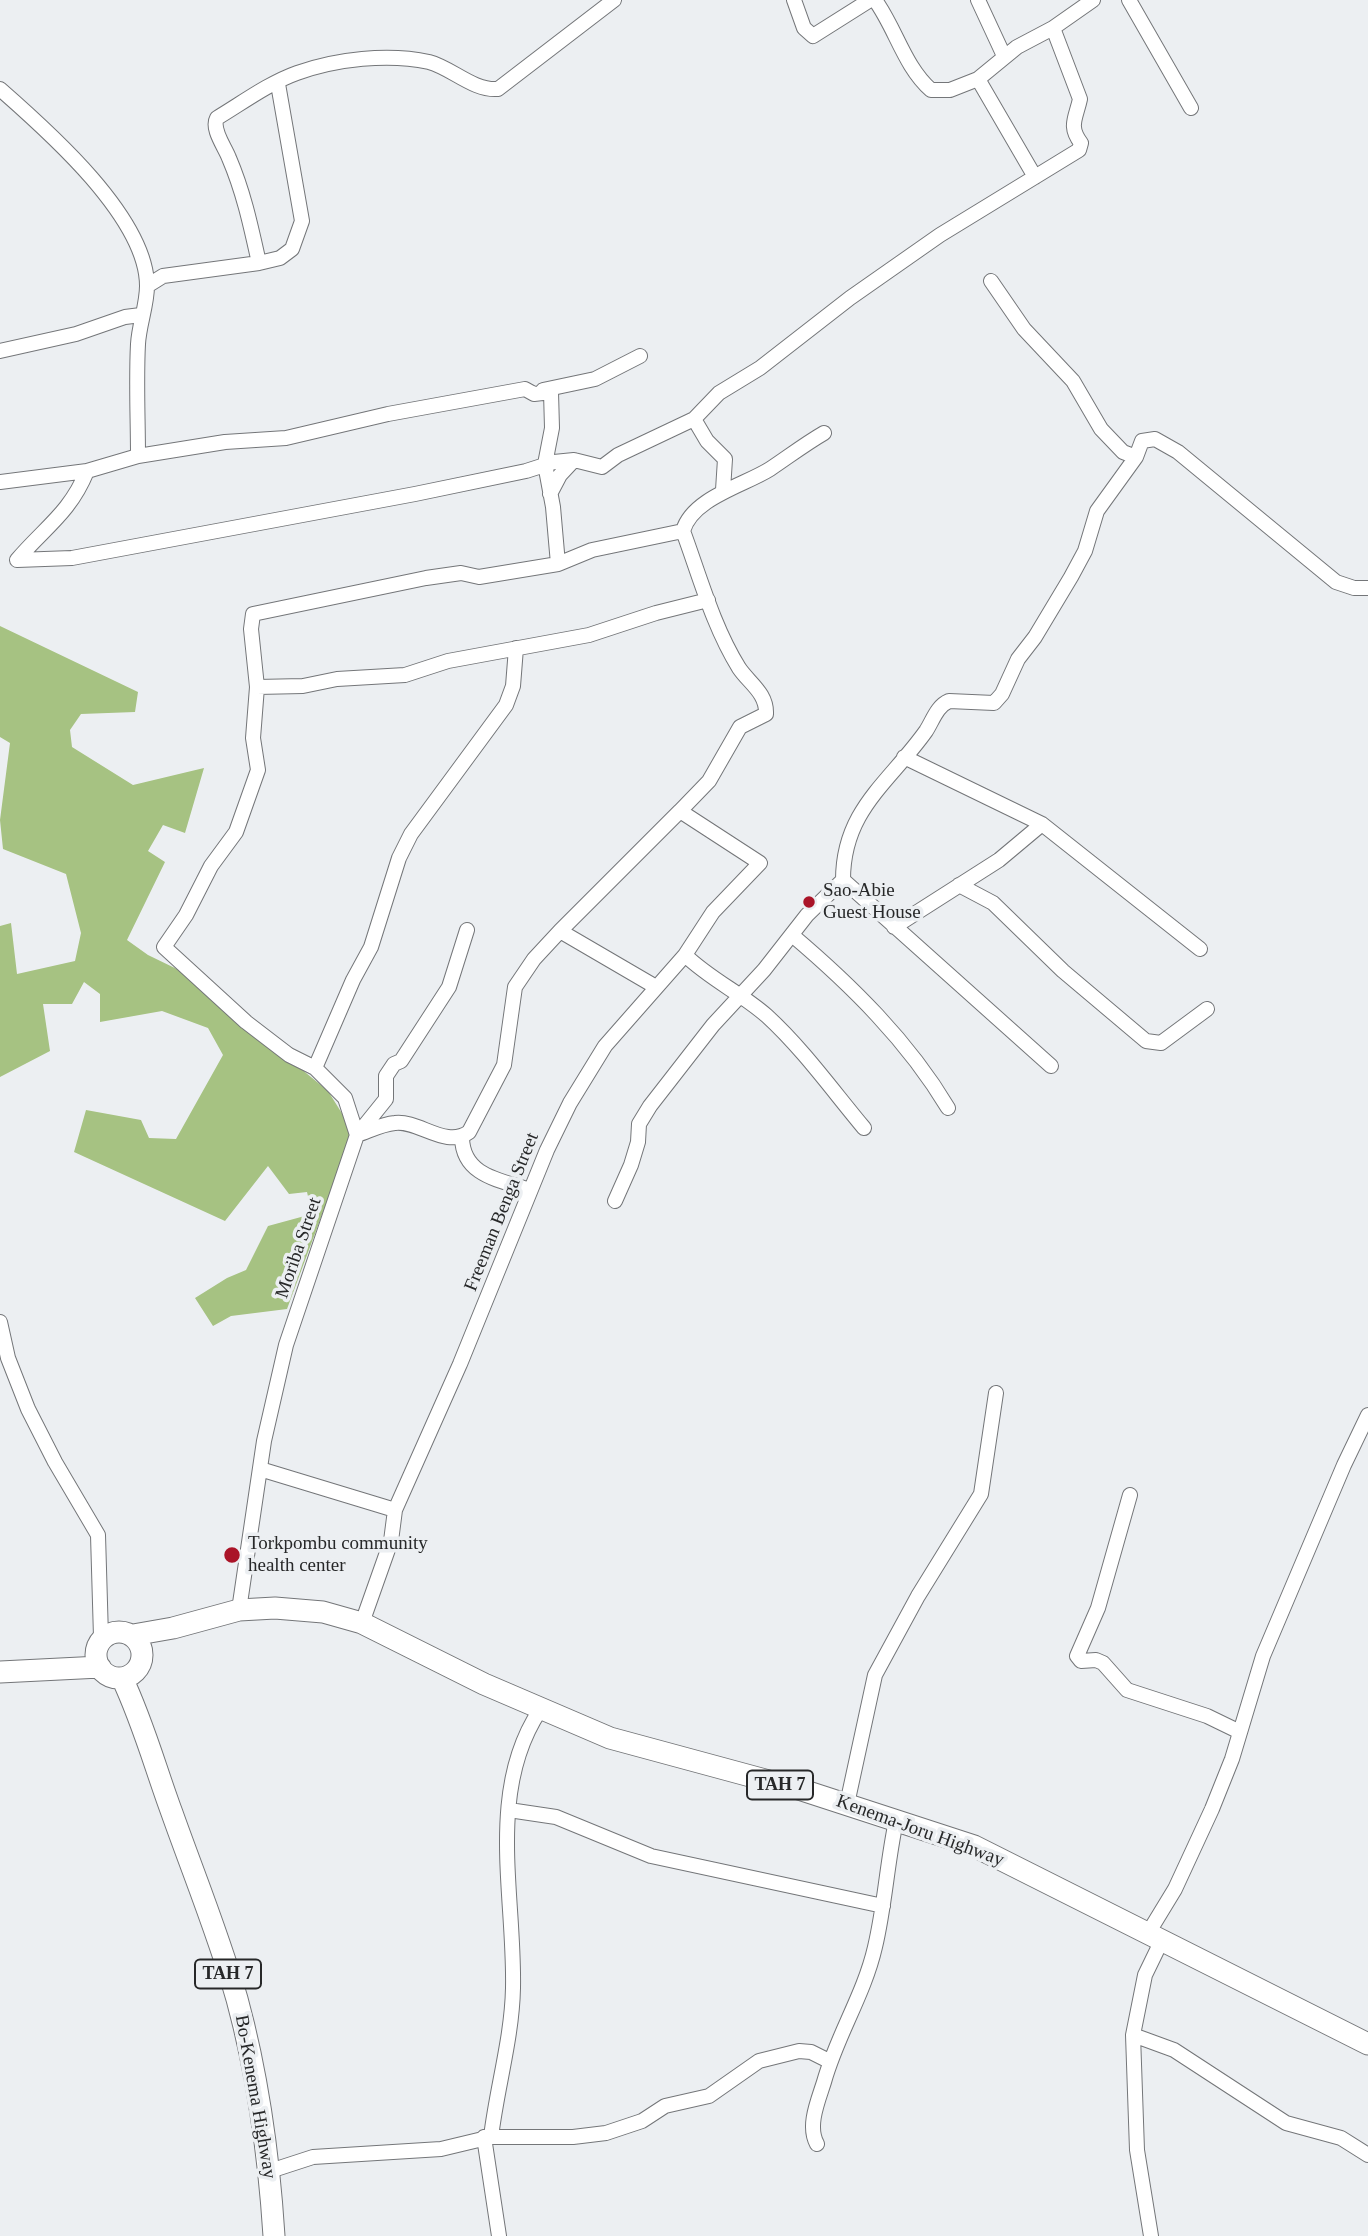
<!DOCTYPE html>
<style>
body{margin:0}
canvas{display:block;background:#eceff2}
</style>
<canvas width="1368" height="2236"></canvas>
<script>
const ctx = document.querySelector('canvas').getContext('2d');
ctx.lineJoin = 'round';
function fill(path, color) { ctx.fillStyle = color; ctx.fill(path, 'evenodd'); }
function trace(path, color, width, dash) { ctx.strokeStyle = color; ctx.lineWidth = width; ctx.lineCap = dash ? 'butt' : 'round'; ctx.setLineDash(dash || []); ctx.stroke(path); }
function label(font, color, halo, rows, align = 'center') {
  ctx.font = font + ' Georgia,serif'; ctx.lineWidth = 7; ctx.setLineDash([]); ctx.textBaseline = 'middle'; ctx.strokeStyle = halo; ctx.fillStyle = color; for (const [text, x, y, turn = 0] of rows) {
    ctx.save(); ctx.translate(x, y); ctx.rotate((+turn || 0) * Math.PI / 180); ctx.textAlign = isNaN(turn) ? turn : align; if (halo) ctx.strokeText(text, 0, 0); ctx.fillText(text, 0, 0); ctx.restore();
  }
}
const forest = new Path2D(`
 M0 626 138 692 135 712 81 714 70 730 72 747 133 785 204 768 185 833 163 825 148 851 165 862 127 940 148 955 183 972 328 1091 353 1131 287 1309 231 1316 213 1326 195 1298 227 1278 246 1270 268 1226 312 1214 307 1192 289 1194 268 1166 225 1221 74 1152 86 1110 141 1120 149 1138 176 1139 223 1055 208 1028 162 1011 100 1022V994L84 982 72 1004H43L50 1051 0 1077V926L11 923 17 974 75 961 81 933 66 874 3 849 0 820 10 743 0 737Z`);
const minor = new Path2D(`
 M794 0 804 28 813 36 870 0
 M875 0C896 29 904 66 931 90H950L978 79
 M978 0 1004 56
 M1129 0 1191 108
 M0 89C48 131 147 218 147 286 147 305 139 325 138 344 136 381 138 419 138 456
 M1035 177 978 79 1017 47 1053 28 1093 0
 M259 263C251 227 244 193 229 158 225 147 211 129 217 118 242 103 269 83 297 73 336 59 388 53 429 62 452 68 473 91 498 89L614 0
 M991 281 1024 329 1073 381 1101 429 1123 452 1136 457
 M147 286 163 276 259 263 280 258 292 249 302 221 278 84
 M0 351 76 334 125 317 141 315
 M543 390 595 379 640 356
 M694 419 707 441 725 459 723 490
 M0 482 87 471 138 456 225 442 286 438 388 414 525 389 534 394 551 392 552 428 545 464 553 507 558 564
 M550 494 560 475 574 460
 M17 560 72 558 415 494 526 471 554 462 574 460 602 467 618 455 694 419 719 393 760 368 850 298 940 235 1079 150 1081 143C1068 126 1076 118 1080 99L1053 28
 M17 560C44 528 70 513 87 471
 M257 687 303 686 337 679 405 675 448 661 589 635 656 613 708 600
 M904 757 1042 824 1200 949
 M680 811 709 781 740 727 766 714C767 693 749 683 739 668 713 626 700 577 683 531
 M843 880 1051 1066
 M959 885 993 903 1063 971 1146 1041 1161 1043 1207 1009
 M894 927 999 860 1042 824
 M560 931 656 987
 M792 935C851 985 908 1041 948 1108
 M685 955C711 980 741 993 767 1016 803 1049 833 1091 864 1128
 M315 1068 353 980 371 947 399 858 411 834 506 705 513 686 516 648
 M357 1135C369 1131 382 1124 395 1123 419 1120 446 1149 469 1132L504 1065 515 987 534 959 560 931 680 811 760 863 713 912 685 955 605 1046 570 1103 547 1150 460 1364 395 1510 391 1541 362 1623
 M357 1135 345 1098 315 1068 289 1055 246 1022 164 947 186 915 211 866 236 832 258 770 253 738 257 687 251 629 253 614 426 578 461 573 479 577 558 564 592 550 683 531C692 498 745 485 770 469 788 457 805 444 824 433
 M462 1138C463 1176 500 1180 530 1190
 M615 1201 631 1165 638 1142 639 1124 650 1106 713 1025 764 970 807 915 843 880C843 810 889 783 926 731 933 720 937 706 949 701L994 703 1002 694 1018 659 1035 637 1071 577 1085 551 1097 511 1136 457 1142 441 1155 439 1178 452 1336 582 1354 588H1368
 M0 1322 8 1358 28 1409 55 1462 98 1535 101 1637
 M260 1469 395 1510
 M1130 1495 1098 1608 1077 1656 1081 1661 1096 1660 1103 1663 1127 1690 1207 1716 1240 1732
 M239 1610 264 1441 286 1345 357 1135 386 1099V1076L394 1064 401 1061 449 987 467 930
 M847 1804 875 1675 918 1596 981 1494 996 1393
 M509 1810 556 1817 651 1856 883 1906
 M1147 1935 1175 1889 1212 1809 1232 1759 1263 1656 1344 1465 1368 1415
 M1133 2035 1174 2050 1286 2123 1341 2138 1368 2155
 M484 2137 499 2236
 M491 2137H573L606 2133 642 2121 665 2106 709 2096 759 2061 799 2051 811 2052 829 2061
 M817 2144C807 2126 818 2101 824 2082 837 2035 864 1995 875 1947 885 1905 887 1863 896 1821
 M270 2171 313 2157 441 2149 491 2137C497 2087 512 2038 513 1988 515 1896 486 1791 540 1710
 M1151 2236 1137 2150 1133 2035 1145 1975 1161 1942`);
const highway = new Path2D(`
 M96 1655a23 23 0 1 1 46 0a23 23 0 1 1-46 0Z
 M133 1635 173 1628 239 1610 275 1608 323 1612 362 1623 484 1684 610 1738 802 1790 974 1846 1368 2044
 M0 1672 100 1667
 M122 1678C143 1722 155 1767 172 1813 194 1875 219 1936 237 1999 258 2076 269 2157 274 2236`);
const markers = [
 [809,902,7,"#aa1428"],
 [232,1555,9,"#aa1428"]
];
const shields = [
 [780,1785,66],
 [228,1974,66]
];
const shieldNames = [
 ["TAH 7",780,1785],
 ["TAH 7",228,1974]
];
const poiNames = [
 ["Sao-Abie",823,891],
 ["Guest House",823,913],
 ["Torkpombu community",248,1544],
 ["health center",248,1566]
];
const streetNames = [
 ["Freeman Benga Street",502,1212,-68],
 ["Moriba Street",299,1248,-71],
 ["Kenema-Joru Highway",920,1831,20],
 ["Bo-Kenema Highway",255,2097,80]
];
fill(forest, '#a6c282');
trace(minor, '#747679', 16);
trace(highway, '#747679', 23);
trace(minor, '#fff', 14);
trace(highway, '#fff', 21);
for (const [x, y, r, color] of markers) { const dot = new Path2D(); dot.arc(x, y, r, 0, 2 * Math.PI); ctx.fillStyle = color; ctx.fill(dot); trace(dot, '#eceff2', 2.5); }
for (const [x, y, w] of shields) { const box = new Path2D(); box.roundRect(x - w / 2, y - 14.5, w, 29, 5); ctx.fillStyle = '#eceff2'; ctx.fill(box); trace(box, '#272829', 2); }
label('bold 18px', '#272829', null, shieldNames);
label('19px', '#272829', '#eceff2', poiNames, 'left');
label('19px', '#272829', '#eceff2', streetNames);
</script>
